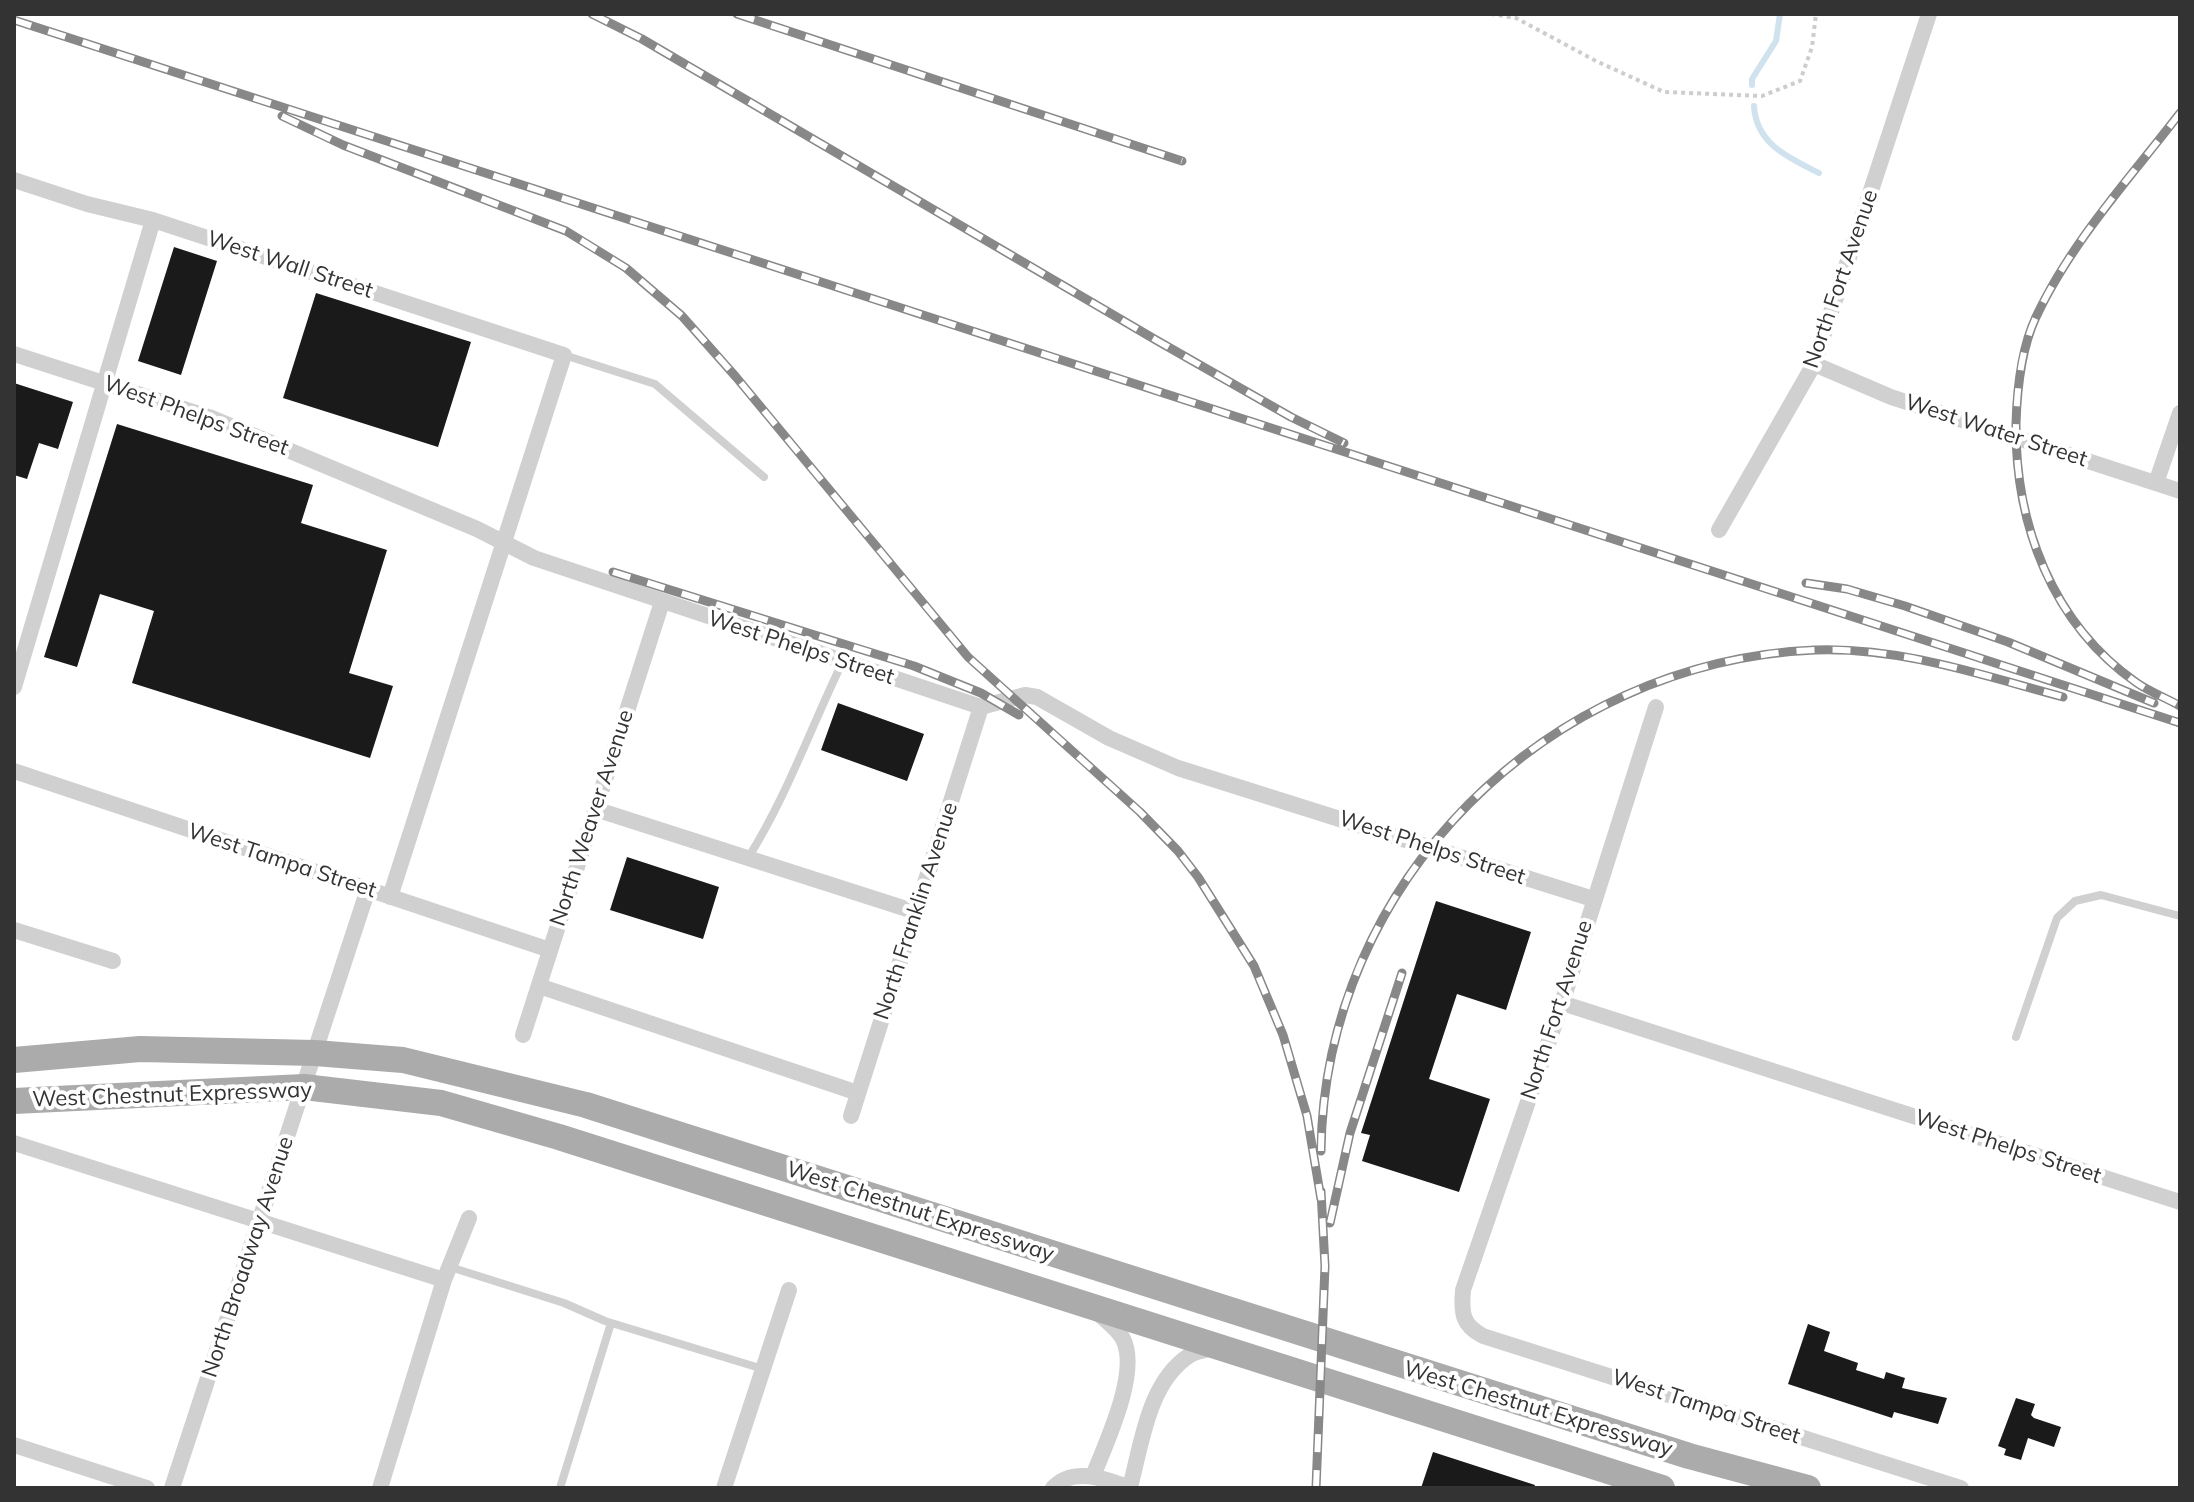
<!DOCTYPE html>
<style>
body{margin:0}
#map{position:relative;width:2194px;height:1502px;overflow:hidden;background:#fff;font-family:Mulish,sans-serif}
canvas{display:block}
.frame{position:absolute;inset:0;border:16px solid #333;pointer-events:none}
</style>
<div id="map">
<canvas width="2194" height="1502"></canvas>
<div class="frame"></div>
</div>
<script>
const ctx = document.querySelector('canvas').getContext('2d');
ctx.lineJoin = 'round';
function trace(path, color, width, dash) { ctx.strokeStyle = color; ctx.lineWidth = width; ctx.lineCap = dash ? 'butt' : 'round'; ctx.setLineDash(dash || []); ctx.stroke(path); }
function fill(path, color) { ctx.fillStyle = color; ctx.fill(path, 'evenodd'); }
function label(font, color, halo, rows, align = 'center') {
  ctx.font = font + ' Mulish,sans-serif'; ctx.lineWidth = 8; ctx.setLineDash([]); ctx.textBaseline = 'middle'; ctx.strokeStyle = halo; ctx.fillStyle = color; for (const [text, x, y, turn = 0] of rows) {
    ctx.save(); ctx.translate(x, y); ctx.rotate((+turn || 0) * Math.PI / 180); ctx.textAlign = isNaN(turn) ? turn : align; if (halo) ctx.strokeText(text, 0, 0); ctx.fillText(text, 0, 0); ctx.restore();
  }
}
const stream = new Path2D(`
 M1752 85V79L1776 41 1780 14
 M1754 106C1756 144 1789 158 1819 173`);
const building = new Path2D(`
 M174 247 217 261 181 375 138 361Z
 M316 293 471 342 438 447 283 398Z
 M14 383 73 402 58 449 39 443 27 479 14 475Z
 M117 424 313 485 301 523 387 550 349 673 393 686 370 758 132 683 154 611 100 594 77 667 44 657Z
 M838 703 924 734 907 781 821 750Z
 M627 857 719 887 703 939 610 910Z
 M1436 901 1531 932 1506 1010 1457 994 1429 1079 1490 1099 1459 1192 1362 1161 1370 1135 1361 1133Z
 M1808 1324 1830 1332 1824 1351 1858 1363 1856 1370 1884 1379 1886 1372 1905 1378 1902 1388 1947 1398 1938 1424 1894 1412 1892 1418 1788 1384Z
 M2016 1398 2035 1404 2031 1415 2034 1418 2061 1427 2054 1447 2028 1438 2021 1460 2004 1455 2006 1449 1998 1446Z
 M1433 1452 1535 1485 1534 1488H1421Z`);
const path = new Path2D(`
 M1491 14 1516 18 1596 61 1664 92 1762 96 1800 81 1812 47 1816 14`);
const lane = new Path2D(`
 M564 355 655 384 764 477
 M748 858C787 796 811 727 843 661
 M2016 1037 2057 918 2075 901 2101 895 2180 916
 M450 1267 564 1303 605 1321 763 1369
 M560 1488 611 1323`);
const street = new Path2D(`
 M14 180 87 204 153 220 564 355 390 897
 M14 354 209 417 477 529 534 558 981 707 1025 695 1037 697 1109 738 1178 768 1593 899
 M1814 364 1891 397 2180 491
 M2156 483 2180 413
 M1719 530 1814 364 1929 14
 M14 687 153 220
 M1656 707 1562 1003 1463 1290C1461 1313 1462 1325 1483 1336L1961 1488
 M14 771 550 950
 M595 809 916 912
 M14 930 113 961
 M539 986 858 1093
 M1562 1003 2180 1202
 M523 1035 662 602
 M851 1116 981 707
 M14 1143 444 1280
 M14 1445 147 1488
 M1093 1476C1106 1443 1140 1372 1123 1339 1118 1329 1105 1320 1097 1312
 M1130 1487C1142 1443 1148 1382 1190 1355 1197 1351 1206 1350 1214 1348
 M172 1488 368 889
 M380 1488 444 1280 469 1218
 M724 1488 789 1290
 M1053 1488C1073 1466 1106 1479 1130 1488`);
const primary = new Path2D(`
 M14 1060 140 1049 315 1053 403 1060 586 1105 1689 1456 1808 1488
 M14 1101 304 1087 441 1103 559 1137 1662 1488`);
const rail = new Path2D(`
 M592 14 642 39 1156 340 1291 417 1344 443
 M737 14 1182 161
 M14 20 2180 723
 M2180 113C2130 178 2071 242 2036 317 2021 349 2017 388 2016 424 2015 524 2052 624 2137 683 2150 692 2166 698 2180 706
 M282 116 343 145 566 231 626 268 682 316 736 377 968 657 1140 812 1178 851 1198 877 1254 966 1283 1035 1307 1116 1321 1199
 M613 572 914 666 981 693 1019 715
 M1806 583 1847 589 1905 606 2008 642 2154 703
 M1321 1151C1324 882 1548 661 1815 650 1901 647 1981 675 2063 697
 M1330 1223 1350 1133 1402 973
 M1316 1488 1325 1266 1321 1191`);
const streetNames = [
 ["West Wall Street",290,265,18],
 ["North Fort Avenue",1841,279,-71],
 ["West Phelps Street",196,416,20],
 ["West Water Street",1996,431,18],
 ["West Phelps Street",801,648,18],
 ["North Weaver Avenue",592,818,-72],
 ["West Phelps Street",1432,848,18],
 ["West Tampa Street",282,861,18],
 ["North Franklin Avenue",916,911,-72],
 ["North Fort Avenue",1557,1010,-72],
 ["West Chestnut Expressway",172,1095,-2],
 ["West Phelps Street",2008,1147,18],
 ["West Chestnut Expressway",920,1212,18],
 ["North Broadway Avenue",248,1257,-72],
 ["West Tampa Street",1706,1407,18],
 ["West Chestnut Expressway",1538,1409,17]
];
trace(stream, '#cfe2ee', 6);
fill(building, '#1a1a1a');
trace(path, '#cdcdcd', 4, [4, 4]);
trace(lane, '#d0d0d0', 8);
trace(street, '#d0d0d0', 16);
trace(primary, '#ababab', 26);
trace(rail, '#888', 9);
trace(rail, '#fff', 6, [18]);
label('22px', '#333', '#fff', streetNames);
</script>
